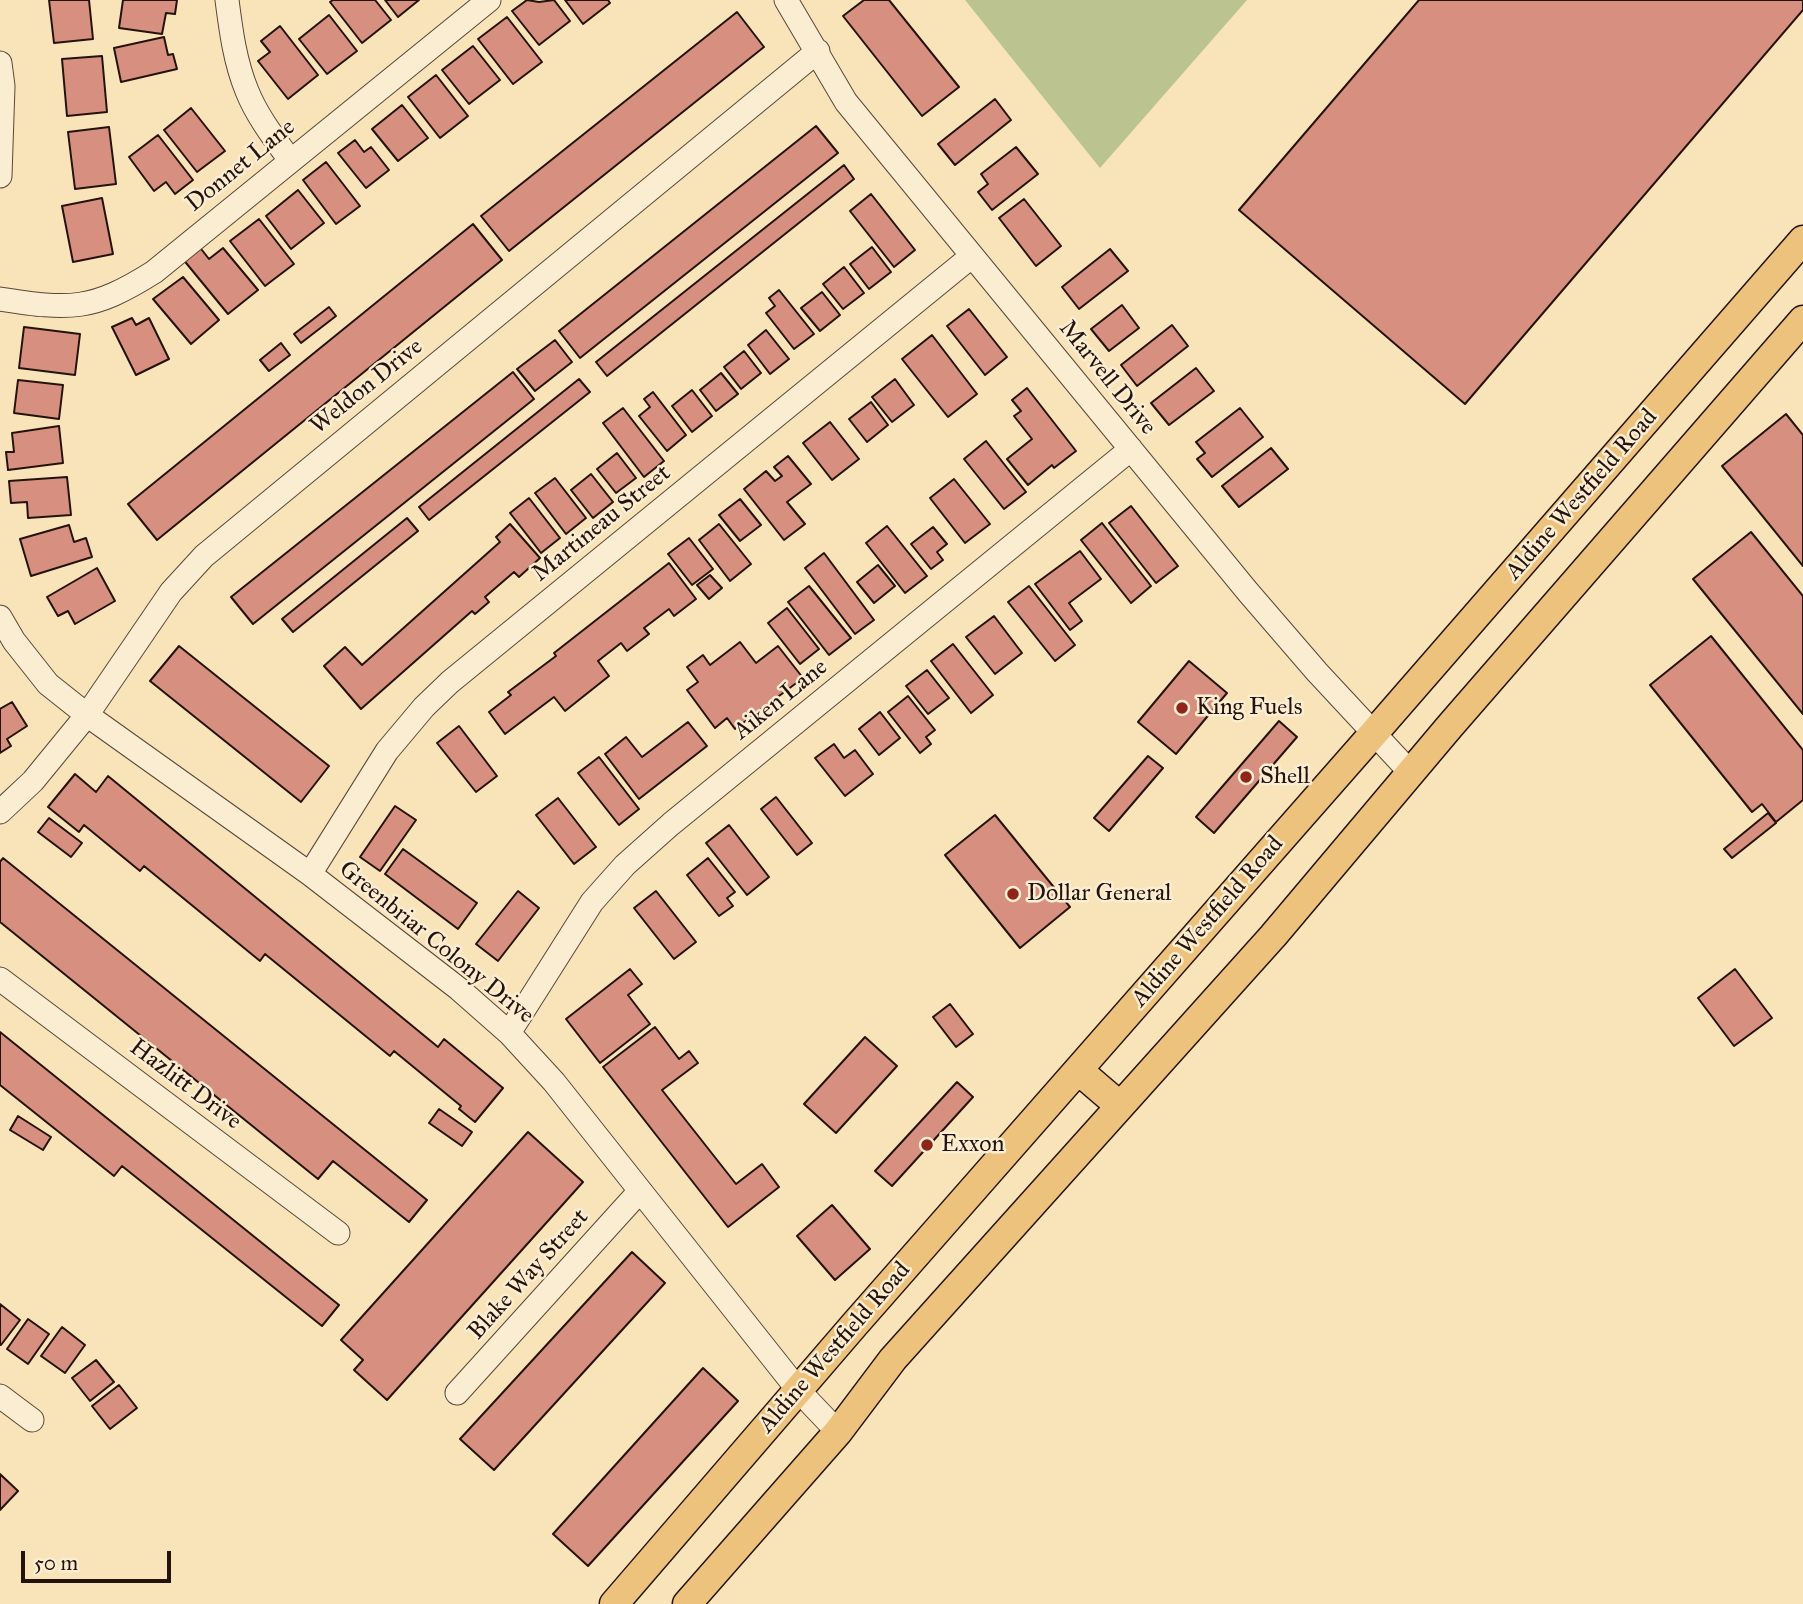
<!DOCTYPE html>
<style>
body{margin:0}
#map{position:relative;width:1803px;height:1604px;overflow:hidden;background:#f9e3b9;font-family:"IM FELL Great Primer",serif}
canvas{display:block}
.scale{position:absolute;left:21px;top:1551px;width:150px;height:32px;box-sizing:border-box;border:4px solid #24130d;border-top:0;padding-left:9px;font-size:21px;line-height:24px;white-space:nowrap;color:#24130d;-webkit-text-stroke:5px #fbedd2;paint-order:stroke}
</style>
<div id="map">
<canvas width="1803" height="1604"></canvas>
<div class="scale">50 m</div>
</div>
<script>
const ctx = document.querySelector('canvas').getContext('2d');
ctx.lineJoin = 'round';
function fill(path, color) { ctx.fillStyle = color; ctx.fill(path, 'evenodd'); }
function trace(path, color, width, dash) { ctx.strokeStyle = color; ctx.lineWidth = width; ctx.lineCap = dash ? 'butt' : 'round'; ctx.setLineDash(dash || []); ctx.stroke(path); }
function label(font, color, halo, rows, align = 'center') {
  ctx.font = font + ' "IM FELL Great Primer",serif'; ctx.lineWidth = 5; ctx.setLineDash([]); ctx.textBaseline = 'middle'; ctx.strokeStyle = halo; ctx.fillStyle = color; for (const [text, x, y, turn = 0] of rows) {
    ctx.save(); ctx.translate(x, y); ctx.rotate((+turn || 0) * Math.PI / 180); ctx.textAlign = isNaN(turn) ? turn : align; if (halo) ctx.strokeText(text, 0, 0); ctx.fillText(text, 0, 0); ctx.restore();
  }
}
const green = new Path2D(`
 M965 0H1247L1100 168Z`);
const building = new Path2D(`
 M49 0H89L93 39 54 43Z
 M123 0H177L175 14 166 13 162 34 119 28Z
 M333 0H375L391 20 362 43 330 2Z
 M385 0H419L398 17Z
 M527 0 539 2 554 0 570 21 539 45 512 11Z
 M565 0H608L610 3 583 24Z
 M864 0H889L959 87 922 116 843 16Z
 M1419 0H1803V10L1465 404 1239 210Z
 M737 12 764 47 509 251 481 216Z
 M329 15 357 51 327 74 299 39Z
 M507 17 542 62 513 84 478 39Z
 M280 26 318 75 288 99 258 61 270 52 261 41Z
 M164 37 168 55 173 54 177 69 121 82 114 48Z
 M473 46 500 80 469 104 442 70Z
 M102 56 107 112 67 116 62 59Z
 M436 75 468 116 440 138 408 97Z
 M995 99 1011 120 955 165 938 144Z
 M402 105 428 138 398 161 372 129Z
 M191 108 225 151 197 172 164 130Z
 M816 126 838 153 580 358 559 331Z
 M109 127 116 184 75 189 68 132Z
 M158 135 193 180 175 194 166 182 154 191 129 157Z
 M355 140 364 152 371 147 389 170 366 188 338 153Z
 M1016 147 1038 174 992 210 978 192 988 184 981 174Z
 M326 162 360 206 336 224 303 180Z
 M844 165 854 179 607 376 596 362Z
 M298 190 324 223 291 249 266 216Z
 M871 194 915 250 894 267 850 211Z
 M102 198 113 254 73 262 62 206Z
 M1024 199 1061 246 1036 266 999 218Z
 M259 219 294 264 265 286 230 241Z
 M473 224 502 260 157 540 128 504Z
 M198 245 209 259 223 248 258 290 228 314 182 258Z
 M872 247 891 272 869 289 850 264Z
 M1110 249 1128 271 1079 309 1062 287Z
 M844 267 864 293 843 309 823 284Z
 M183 277 219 320 191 344 153 299Z
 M779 290 814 334 794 349 766 313 775 306 769 298Z
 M822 292 840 315 820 331 801 308Z
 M1122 305 1139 328 1109 351 1091 329Z
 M329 307 336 316 301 343 294 334Z
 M969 309 1007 357 985 375 947 326Z
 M132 318 136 325 149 318 169 359 136 375 112 327Z
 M1172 325 1188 346 1137 386 1121 365Z
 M24 327 80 334 75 375 19 368Z
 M766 330 789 359 770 374 748 345Z
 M932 335 977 394 948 417 902 359Z
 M555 340 572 362 535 391 517 369Z
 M281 343 290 355 269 371 260 360Z
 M744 351 761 373 741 389 724 367Z
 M1196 368 1214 391 1169 425 1151 403Z
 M513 372 534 399 253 624 231 597Z
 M721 373 738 394 716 411 700 390Z
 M579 379 590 392 429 520 419 507Z
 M895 379 914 405 892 422 872 397Z
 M18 380 63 385 59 419 14 413Z
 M1027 388 1076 451 1054 468 1052 465 1028 485 1007 459 1032 439 1014 416 1021 411 1012 400Z
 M692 390 712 416 692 432 672 406Z
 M653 392 686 435 667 451 639 416 650 407 644 399Z
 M871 402 888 425 867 442 849 419Z
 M623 408 664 461 644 477 603 423Z
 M1240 408 1263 437 1212 477 1197 459 1205 453 1196 442Z
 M1786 414 1803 435V566L1722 466Z
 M830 422 859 459 832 480 803 443Z
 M59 426 63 463 8 470 6 452H14L12 433Z
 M986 441 1026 492 1004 509 964 459Z
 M1271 448 1288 469 1239 507 1222 486Z
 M617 453 636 478 616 493 597 469Z
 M788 456 811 484 787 502 805 524 784 540 744 489 766 471 775 481 782 476 774 467Z
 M591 474 613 502 593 518 571 490Z
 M67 477 71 515 28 518 27 502 11 503 9 481Z
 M555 478 586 518 566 534 535 493Z
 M954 479 990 524 965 543 930 498Z
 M529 498 560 538 541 553 510 513Z
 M740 499 761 525 740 541 719 515Z
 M1131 506 1178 566 1156 583 1109 523Z
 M407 518 418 531 293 632 282 619Z
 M1102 523 1151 586 1131 603 1081 540Z
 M510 524 540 558 519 577 514 572 485 597 489 602 475 614 472 611 361 709 324 666 345 647 362 665 500 542 496 537Z
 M719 524 751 564 730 581 699 540Z
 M69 525 74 542 86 538 92 557 31 576 20 539Z
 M887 526 927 576 905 593 866 543Z
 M933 527 947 544 937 552 943 560 931 569 911 544Z
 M1751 532 1803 596V714L1693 579Z
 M689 538 713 569 692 585 668 554Z
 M1080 551 1101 579 1069 603 1082 621 1070 630 1035 584Z
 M824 553 874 620 855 634 805 568Z
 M669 563 696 599 674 616 669 609 644 628 649 634 627 651 621 643 598 661 609 676 565 711 554 697 505 734 489 712 511 695 508 692 556 656 554 653Z
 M878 565 895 586 874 603 857 582Z
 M97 568 115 601 75 624 68 611 58 616 47 597Z
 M710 575 722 588 709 599 697 585Z
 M809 586 851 638 829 655 788 602Z
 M1029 586 1075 645 1055 661 1008 602Z
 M787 608 819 649 800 664 768 623Z
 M994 616 1022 653 995 674 966 637Z
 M1711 636 1803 750V800L1776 822 1762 804 1752 812 1650 685Z
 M740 642 756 663 778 646 803 678 735 729 727 718 715 728 687 690 698 682 687 667 703 655 710 665Z
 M953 644 993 695 971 713 931 661Z
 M179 646 329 766 301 802 150 681Z
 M1189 661 1227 693 1176 754 1138 722Z
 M927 670 949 698 928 714 906 686Z
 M908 696 935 730 926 737 931 744 920 753 888 712Z
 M12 702 27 726 7 739 11 746 0 753V709Z
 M880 712 900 738 879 755 859 729Z
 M1279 721 1297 737 1214 833 1196 817Z
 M688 722 707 746 639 799 605 754 626 737 642 757Z
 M459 726 497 776 476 792 437 743Z
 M834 744 844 758 855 750 873 774 845 796 815 758Z
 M1148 756 1163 768 1109 831 1094 818Z
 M599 757 639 809 619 825 578 773Z
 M75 774 96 792 108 776 438 1047 444 1039 503 1088 475 1122 459 1109 461 1106 394 1051 390 1056 265 954 260 961 144 866 140 871 84 825 79 832 48 807Z
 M776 797 812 843 797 855 761 809Z
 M558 798 596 847 574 864 536 815Z
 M395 806 416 820 380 871 360 857Z
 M1768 813 1776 823 1732 858 1724 849Z
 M995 815 1070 907 1020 948 945 855Z
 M49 818 82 843 71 857 38 832Z
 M729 825 769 877 747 895 706 843Z
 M403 849 477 903 458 929 385 874Z
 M3 858 427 1200 409 1222 333 1161 318 1179 0 922V862Z
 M708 858 735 892 727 898 733 906 719 916 687 875Z
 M518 891 539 908 498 961 476 944Z
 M656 891 696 942 674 959 634 908Z
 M630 969 642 984 628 995 650 1024 600 1063 566 1019Z
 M1735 969 1772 1018 1734 1046 1698 998Z
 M950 1004 973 1034 956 1047 933 1017Z
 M655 1027 679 1059 689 1051 698 1063 662 1090 736 1184 762 1164 779 1187 728 1227 603 1067Z
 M0 1032 339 1305 322 1326 122 1166 114 1176 0 1085Z
 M865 1037 897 1066 836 1133 804 1104Z
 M957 1082 973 1097 892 1186 875 1171Z
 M439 1109 472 1132 462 1146 429 1123Z
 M18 1116 51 1137 43 1150 10 1130Z
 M528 1132 583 1182 387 1400 354 1370 363 1360 341 1340Z
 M832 1205 870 1249 835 1280 797 1236Z
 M632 1252 665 1283 494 1470 460 1439Z
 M0 1304 20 1320 1 1345H0Z
 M28 1319 49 1334 28 1364 7 1349Z
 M62 1327 85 1345 65 1373 41 1356Z
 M96 1360 114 1382 90 1401 72 1378Z
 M703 1368 738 1401 588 1566 553 1534Z
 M119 1385 137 1408 110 1429 92 1406Z
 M0 1474 18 1491 0 1510Z`);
const minor = new Path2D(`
 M227 0C231 31 235 62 247 91 257 116 274 138 290 160
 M786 0 846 102 1248 592 1317 672 1410 772
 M0 63 3 86 0 176
 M0 299C71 310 92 311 154 272L489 0
 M0 617 14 641 48 684 87 715 310 874 459 989 509 1033 554 1082 799 1391 838 1432
 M0 812 33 781 87 715 171 592 204 556 818 51
 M310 874 387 751 424 707 450 682 972 256
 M0 979 338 1233
 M509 1033 592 902 625 865 671 824 1131 449
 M457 1393 639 1192
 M0 1396 32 1420`);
const major = new Path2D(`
 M1078 1070 1120 1106
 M614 1604 855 1324 1374 733 1803 240
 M687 1604 838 1432 893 1359 1273 936 1450 726 1803 320`);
const markers = [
 [1182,708,7,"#8f2418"],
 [1246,777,7,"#8f2418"],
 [1013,894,7,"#8f2418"],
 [927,1145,7,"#8f2418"]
];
const streetNames = [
 ["Donnet Lane",241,166,-39],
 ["Marvell Drive",1107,378,51],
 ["Weldon Drive",367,387,-39],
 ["Aldine Westfield Road",1582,495,-49],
 ["Martineau Street",602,524,-39],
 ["Aiken Lane",781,700,-39],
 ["Aldine Westfield Road",1208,922,-49],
 ["Greenbriar Colony Drive",436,943,39],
 ["Hazlitt Drive",185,1085,37],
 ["Blake Way Street",529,1275,-48],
 ["Aldine Westfield Road",835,1348,-49]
];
const poiNames = [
 ["King Fuels",1196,708],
 ["Shell",1260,777],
 ["Dollar General",1027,894],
 ["Exxon",941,1145]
];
fill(green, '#bbc491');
fill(building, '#d7907f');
trace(building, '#24130d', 2);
trace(minor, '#594738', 25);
trace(major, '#24130d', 31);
trace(minor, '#fbedd2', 23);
trace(major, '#ecc27c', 28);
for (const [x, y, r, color] of markers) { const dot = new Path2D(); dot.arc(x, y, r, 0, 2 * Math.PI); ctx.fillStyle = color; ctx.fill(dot); trace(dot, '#fbedd2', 2.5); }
label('24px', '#24130d', '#fbedd2', streetNames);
label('24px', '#24130d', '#fbedd2', poiNames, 'left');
</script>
